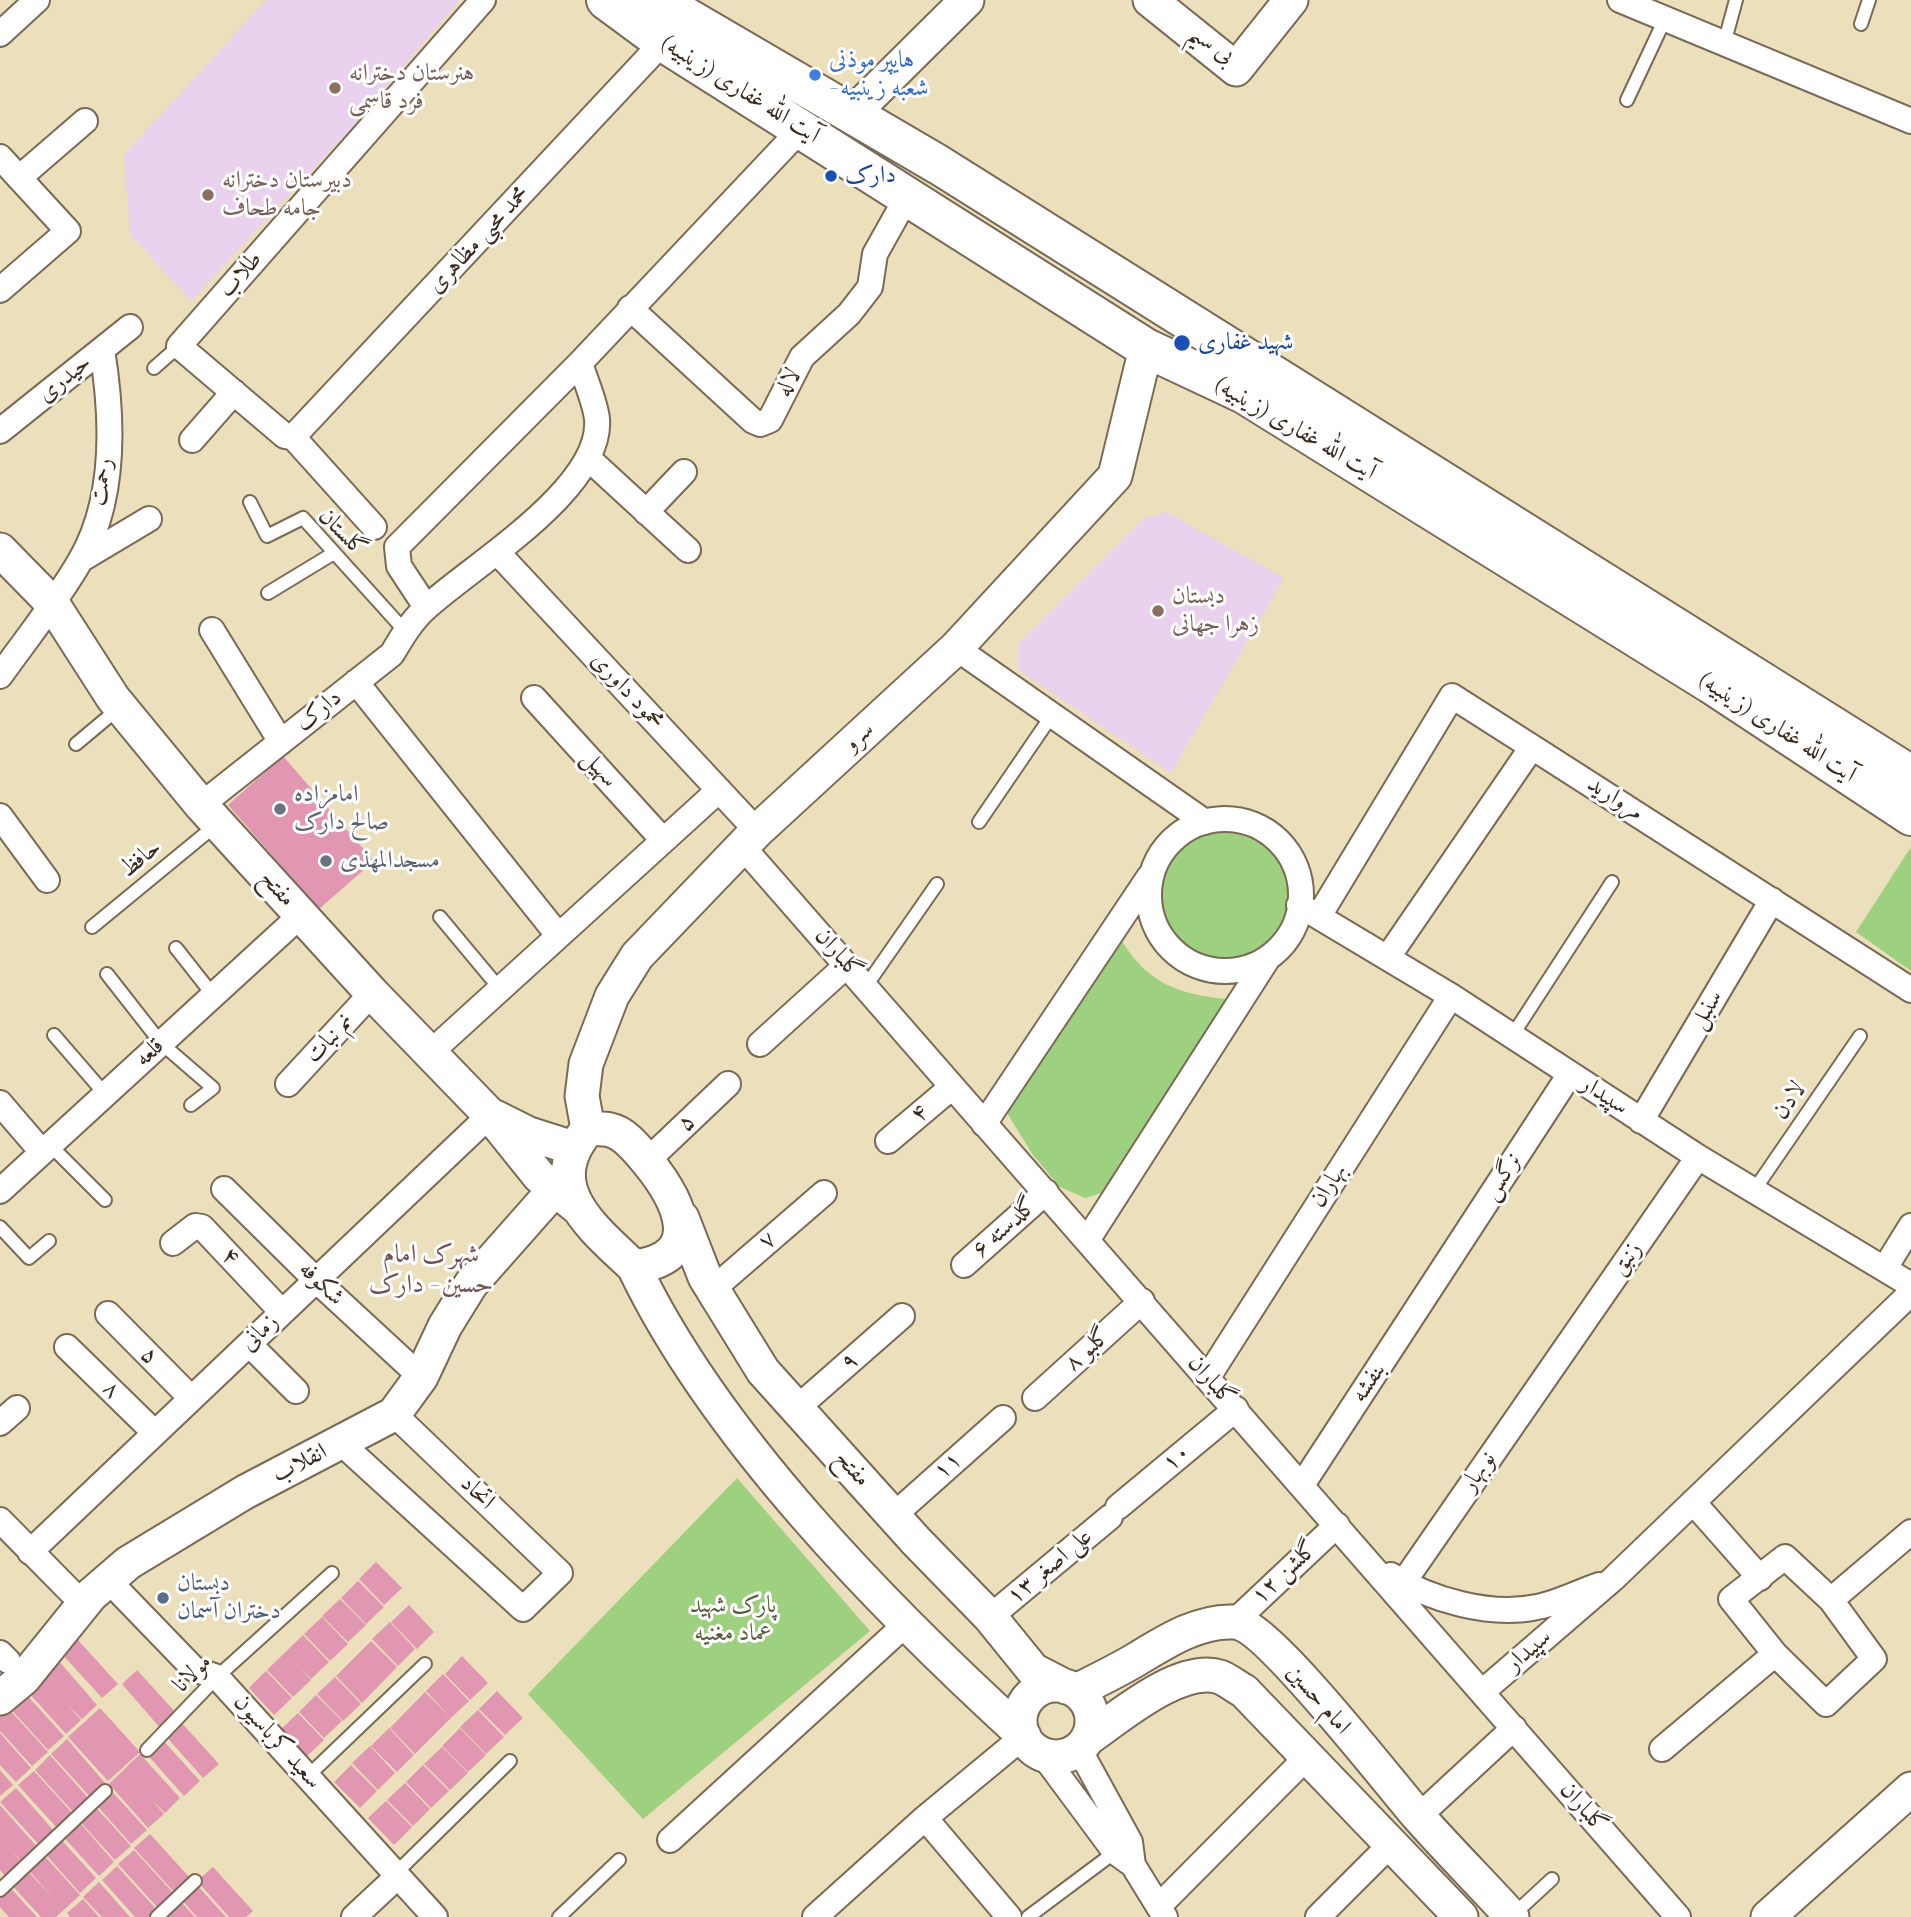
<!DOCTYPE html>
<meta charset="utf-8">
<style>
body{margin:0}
canvas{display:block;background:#ebdfbc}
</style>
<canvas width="1911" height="1917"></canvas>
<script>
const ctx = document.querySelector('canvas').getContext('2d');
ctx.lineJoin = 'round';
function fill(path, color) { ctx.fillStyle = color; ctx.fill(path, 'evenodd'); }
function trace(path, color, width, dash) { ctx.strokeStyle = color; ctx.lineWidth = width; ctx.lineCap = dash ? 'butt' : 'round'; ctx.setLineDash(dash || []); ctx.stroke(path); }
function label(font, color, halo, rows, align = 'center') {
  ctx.font = font + ' "IM FELL French Canon",Amiri,serif'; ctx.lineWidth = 6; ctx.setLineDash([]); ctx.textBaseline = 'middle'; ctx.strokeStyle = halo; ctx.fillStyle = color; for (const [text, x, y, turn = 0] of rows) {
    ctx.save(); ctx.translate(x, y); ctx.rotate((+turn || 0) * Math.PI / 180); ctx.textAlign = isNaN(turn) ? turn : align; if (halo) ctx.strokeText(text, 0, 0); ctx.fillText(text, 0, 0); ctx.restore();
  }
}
const built = new Path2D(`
 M266 0H460L351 128 191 301 130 234 124 155Z
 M1166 512 1284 578 1171 773 1018 670V644L1143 519Z`);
const green = new Path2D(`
 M1159 893a65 65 0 1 1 130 0a65 65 0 1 1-130 0Z
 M1911 847V971L1856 932Z
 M1120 938C1146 982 1176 994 1226 999L1105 1192 1085 1198 1060 1187 1033 1155 1007 1113Z
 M737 1478 870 1631 643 1819 528 1694Z`);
const building = new Path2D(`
 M283 756 374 861 319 909 228 805Z
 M376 1562 402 1588 384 1605 359 1579Z
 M358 1581 384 1607 366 1624 341 1598Z
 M340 1599 366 1625 348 1642 322 1616Z
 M409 1605 434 1632 417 1649 391 1622Z
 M322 1617 348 1644 330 1661 304 1634Z
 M390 1622 415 1649 398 1666 372 1639Z
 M303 1635 329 1662 311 1679 297 1665 311 1680 293 1697 267 1670Z
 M78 1640 118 1684 102 1698 62 1654Z
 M371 1641 397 1667 362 1703 336 1676Z
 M462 1656 488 1683 470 1700 445 1674Z
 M58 1660 97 1705 82 1719 67 1704 81 1720 66 1734 26 1690Z
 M137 1670 177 1714 161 1729 122 1684Z
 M266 1671 292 1698 274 1715 249 1688Z
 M443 1674 469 1701 451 1718 426 1691Z
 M335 1677 361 1704 343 1721 317 1694Z
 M497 1691 523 1718 505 1735 479 1709Z
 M24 1692 64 1736 48 1750 8 1706Z
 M425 1692 451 1718 415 1754 390 1728Z
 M316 1695 342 1721 324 1738 299 1712Z
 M8 1708 48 1752 32 1766 0 1731V1715Z
 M100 1708 140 1752 108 1781 68 1737Z
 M478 1710 504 1737 486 1754 460 1727Z
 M298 1713 324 1740 306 1757 280 1730Z
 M179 1720 219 1764 203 1778 164 1734Z
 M389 1728 414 1755 397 1772 371 1746Z
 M460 1728 486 1755 468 1772 442 1746Z
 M0 1733 31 1768 16 1782 0 1765Z
 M160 1737 200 1781 184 1796 144 1751Z
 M67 1739 106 1784 91 1798 51 1754Z
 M370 1746 395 1773 378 1790 352 1763Z
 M442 1747 468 1773 450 1790 424 1764Z
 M140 1754 180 1798 165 1813 150 1798 164 1814 148 1828 109 1784Z
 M50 1755 90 1800 75 1814 35 1770Z
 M351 1765 377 1791 360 1808 334 1782Z
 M423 1765 449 1791 431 1808 406 1782Z
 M0 1770 13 1785 0 1796Z
 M34 1771 74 1815 58 1829 18 1785Z
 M405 1783 430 1809 413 1826 387 1800Z
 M107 1786 147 1830 131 1844 92 1800Z
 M16 1788 55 1832 40 1846 0 1802Z
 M386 1801 412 1827 394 1845 368 1818Z
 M91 1802 131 1846 115 1860 75 1816Z
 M0 1805 39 1849 23 1863 9 1848 23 1864 7 1878 0 1870Z
 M75 1817 114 1862 99 1876 59 1832Z
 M56 1834 96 1878 80 1893 40 1848Z
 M150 1834 190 1878 174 1892 134 1848Z
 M134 1850 174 1894 158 1908 118 1864Z
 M40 1851 80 1895 56 1917H41L8 1881 24 1867 54 1899 24 1865Z
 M117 1866 157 1910 149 1917H135L102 1880Z
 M213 1867 253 1911 246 1917H229L197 1881Z
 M99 1882 130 1917H102L83 1897Z
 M6 1883 37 1917H9L0 1907V1889Z
 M196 1884 226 1917H197L180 1898Z
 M83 1899 99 1917H70L67 1913Z
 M179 1900 195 1917H167L164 1914Z`);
const lane = new Path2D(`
 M1861 24 1869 0
 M1724 44 1736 0
 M1627 100 1665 19
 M154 368 179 346
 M250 502 267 536 303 518 405 631
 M268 593 334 553
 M76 744 119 708
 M979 822 1052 715
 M440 917 500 989
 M92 927 216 825
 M176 948 213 995
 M107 974 161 1043 213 1088 191 1105
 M866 986 937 884
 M54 1035 105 1094
 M1512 1036 1612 882
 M50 1145 105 1200
 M1755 1189 1860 1036
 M0 1227 29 1258 49 1241
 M147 1750 217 1677 332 1573
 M308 1776 425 1664
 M396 1873 510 1761
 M0 1890 105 1791
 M1512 1916 1552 1879
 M157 1917 195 1881
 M559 1917 619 1860
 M1028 1917 1115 1852`);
const street = new Path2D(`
 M1620 0 1911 121
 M0 34 37 0
 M0 157 68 231 0 290
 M19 178 85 121
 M630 308 753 421 760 424 770 420 802 357 849 314 870 287 875 254 908 195
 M0 431 130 327
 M293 437 663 42
 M192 440 234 392
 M589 459 688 550
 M646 512 684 472
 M374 527 293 437 285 436 179 346 483 0
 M497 552 757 831
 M82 559 149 519
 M426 607 399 566 397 547 580 363 801 129
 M212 630 281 742
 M956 648 1205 822
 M0 676C27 638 57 601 80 561 116 500 113 417 102 350
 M356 682 558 935
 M534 698 663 840
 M201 805 392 654C402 637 412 620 427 607 473 565 603 488 597 419 595 401 585 380 580 363
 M0 816 47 880
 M1149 895a76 76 0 1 1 152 0a76 76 0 1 1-152 0Z
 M742 846 1678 1917
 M1299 905 1451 996 1698 1157 1911 1285
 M1319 916 1452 696 1532 747
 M1388 957 1532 747 1911 990
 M760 1044 847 965
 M431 1052 719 790
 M288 1084 372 993
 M0 1103 42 1152
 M1641 1121 1772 900
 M984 1124 1149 877
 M888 1141 952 1087
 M647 1161 728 1084
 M224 1189 316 1280 421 1377
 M0 1191 301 915
 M1088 1239 1268 958
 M173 1243 195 1226 202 1227 282 1312
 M964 1265 1046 1192
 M1885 1268 1911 1226
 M713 1289 824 1193
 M108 1314 191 1398
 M249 1344 296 1391
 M67 1347 155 1433
 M1208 1377 1451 996
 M1035 1398 1142 1301
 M797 1408 902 1316
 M0 1423 17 1408
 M341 1443 523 1609 560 1573 394 1414
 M1302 1485 1570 1074
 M1693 1502 1760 1578
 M1118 1507 1236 1409
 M894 1515 1003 1418
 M0 1520 71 1592
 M30 1552 490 1115
 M1785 1557 1831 1600 1874 1659 1826 1704 1775 1654 1731 1599Z
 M1391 1575C1430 1600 1491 1617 1537 1607 1558 1603 1579 1592 1599 1585
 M108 1580 194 1669 217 1677 435 1917
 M1403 1583 1698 1157
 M1831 1600 1911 1532
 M990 1617 1110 1517
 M1234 1622 1337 1525
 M0 1653 8 1661
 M1482 1692 1613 1579 1911 1293
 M1079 1749 1130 1842 1133 1865
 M1662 1749 1775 1654
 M1043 1755 1115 1852 1133 1865 1165 1917
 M1419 1816 1514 1728
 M670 1840 907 1623
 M1159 1906 1308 1756
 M354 1917 398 1876
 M815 1917 925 1818
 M1009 1917 925 1818 1024 1736
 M1318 1917 1391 1844`);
const secondary = new Path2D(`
 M1150 0 1236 69 1291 0
 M852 114 967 0
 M0 550 52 603 113 698 201 805 372 993 490 1115 539 1176 578 1208
 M495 1117 529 1134 573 1148
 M588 1129 582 1096 586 1064 612 996 637 956 757 831 956 648 1115 476 1146 348
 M588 1129C595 1129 603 1128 610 1130 625 1133 637 1149 647 1161 679 1200 708 1257 634 1267 592 1227 539 1187 588 1129Z
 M682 1218 705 1277 763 1371 916 1541 990 1617 1033 1670 1066 1687
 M634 1267C715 1437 885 1609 1024 1736
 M1020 1721a36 36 0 1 1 72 0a36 36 0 1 1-72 0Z
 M1076 1691C1096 1681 1117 1671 1137 1659 1165 1642 1199 1620 1234 1622 1267 1624 1390 1784 1418 1816 1449 1851 1481 1883 1512 1917
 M0 1698 24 1678 91 1595 128 1563 245 1492 394 1414 421 1377 445 1326 471 1284 555 1189
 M1087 1739C1118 1718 1180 1664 1220 1677 1228 1680 1236 1687 1244 1691L1461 1917
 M1768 1917 1911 1789`);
const primary = new Path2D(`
 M606 0 663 42 1146 348 1244 394 1711 684 1911 816
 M657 0 939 165 1911 775`);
const markers = [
 [815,75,7,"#3f7fe0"],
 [335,88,7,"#8d6e63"],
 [831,176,7,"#1a4fb4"],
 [208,195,7,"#8d6e63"],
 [1182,343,9,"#1a4fb4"],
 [1158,611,7,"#8d6e63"],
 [280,809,7,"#6b7280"],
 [326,861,7,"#6b7280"],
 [163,1598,7,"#5c6f8a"]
];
const streetNames = [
 ["بی سیم",1211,45,34],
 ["آیت الله غفاری (زینبیه)",740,90,32],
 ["محمد محبی مظاهری",479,240,-47],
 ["طلاب",241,275,-49],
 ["حیدری",65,379,-39],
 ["لاله",789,383,-62],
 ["آیت الله غفاری (زینبیه)",1295,429,30],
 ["رحمت",102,482,-82],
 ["گلستان",342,533,45],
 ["محمود داوری",627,691,47],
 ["دارک",319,711,-39],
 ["آیت الله غفاری (زینبیه)",1777,728,33],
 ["سرو",859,737,-43],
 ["سهیل",599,769,48],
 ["مروارید",1615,799,33],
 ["حافظ",141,859,-40],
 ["مفتح",277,889,48],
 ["گلباران",838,954,49],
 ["سنبل",1707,1010,-59],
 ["نم نبات",330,1039,-47],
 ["قلعه",150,1053,-42],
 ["سپیدار",1604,1096,33],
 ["لادن",1790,1101,-56],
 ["۴",920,1114,-40],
 ["۵",687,1123,-44],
 ["نرگس",1503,1177,-57],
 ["بهاران",1329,1186,-57],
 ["گلدسته ۶",1005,1228,-42],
 ["۷",768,1241,-41],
 ["۴",230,1257,46],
 ["زنبق",1627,1259,-55],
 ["شکوفه",321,1284,44],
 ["زمانی",260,1333,-43],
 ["گلبو ۸",1088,1350,-42],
 ["۵",149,1356,45],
 ["۹",850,1362,-42],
 ["گلباران",1211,1381,49],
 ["بنفشه",1369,1383,-57],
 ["۸",111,1390,44],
 ["۱۰",1177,1458,-40],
 ["انقلاب",300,1464,-27],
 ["۱۱",948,1466,-42],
 ["مفتح",852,1469,48],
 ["نوبهار",1479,1472,-56],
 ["اتحاد",477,1493,44],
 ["علی اصغر ۱۳",1050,1567,-40],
 ["گلشن ۱۲",1285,1573,-43],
 ["سپیدار",1529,1651,-41],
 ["مولانا",193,1674,-45],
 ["امام حسین",1318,1700,49],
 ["سعید کرباسیون",277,1742,48],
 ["گلباران",1583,1808,49]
];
const shopNames = [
 ["هایپر موذنی",829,61],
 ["- شعبه زینبیه",829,89]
];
const educationNames = [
 ["هنرستان دخترانه",349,74],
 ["فرد قاسمی",349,102],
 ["دبیرستان دخترانه",222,181],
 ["جامه طحاف",222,209],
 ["دبستان",1172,597],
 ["زهرا جهانی",1172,625]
];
const transitNames = [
 ["دارک",845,176],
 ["شهید غفاری",1198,343]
];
const worshipNames = [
 ["امامزاده",294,795],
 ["صالح دارک",294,823],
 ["مسجدالمهذی",340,861]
];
const serviceNames = [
 ["دبستان",177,1584],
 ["دختران آسمان",177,1612]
];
const parkNames = [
 ["پارک شهید",733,1606],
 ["عماد مغنیه",733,1634]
];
const neighbourhoodNames = [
 ["شهرک امام",431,1256],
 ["حسین - دارک",431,1286]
];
fill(built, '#ead1ed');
fill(green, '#9dd07f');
fill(building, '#e197b2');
trace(lane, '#796955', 16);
trace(street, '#796955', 28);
trace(secondary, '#796955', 37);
trace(primary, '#796955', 42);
trace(lane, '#fff', 12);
trace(street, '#fff', 24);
trace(secondary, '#fff', 33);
trace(primary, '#fff', 38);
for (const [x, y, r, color] of markers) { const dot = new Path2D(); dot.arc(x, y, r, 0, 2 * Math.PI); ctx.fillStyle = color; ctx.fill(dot); trace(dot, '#fff', 2.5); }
label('24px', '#3b2a1e', '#fff', streetNames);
label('24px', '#366cbe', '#fff', shopNames, 'left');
label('24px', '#785e54', '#fff', educationNames, 'left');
label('24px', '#164399', '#fff', transitNames, 'left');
label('24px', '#5b616d', '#fff', worshipNames, 'left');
label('24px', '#4e5e75', '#fff', serviceNames, 'left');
label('24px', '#585c3b', '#fff', parkNames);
label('26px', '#755052', '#fff', neighbourhoodNames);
</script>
